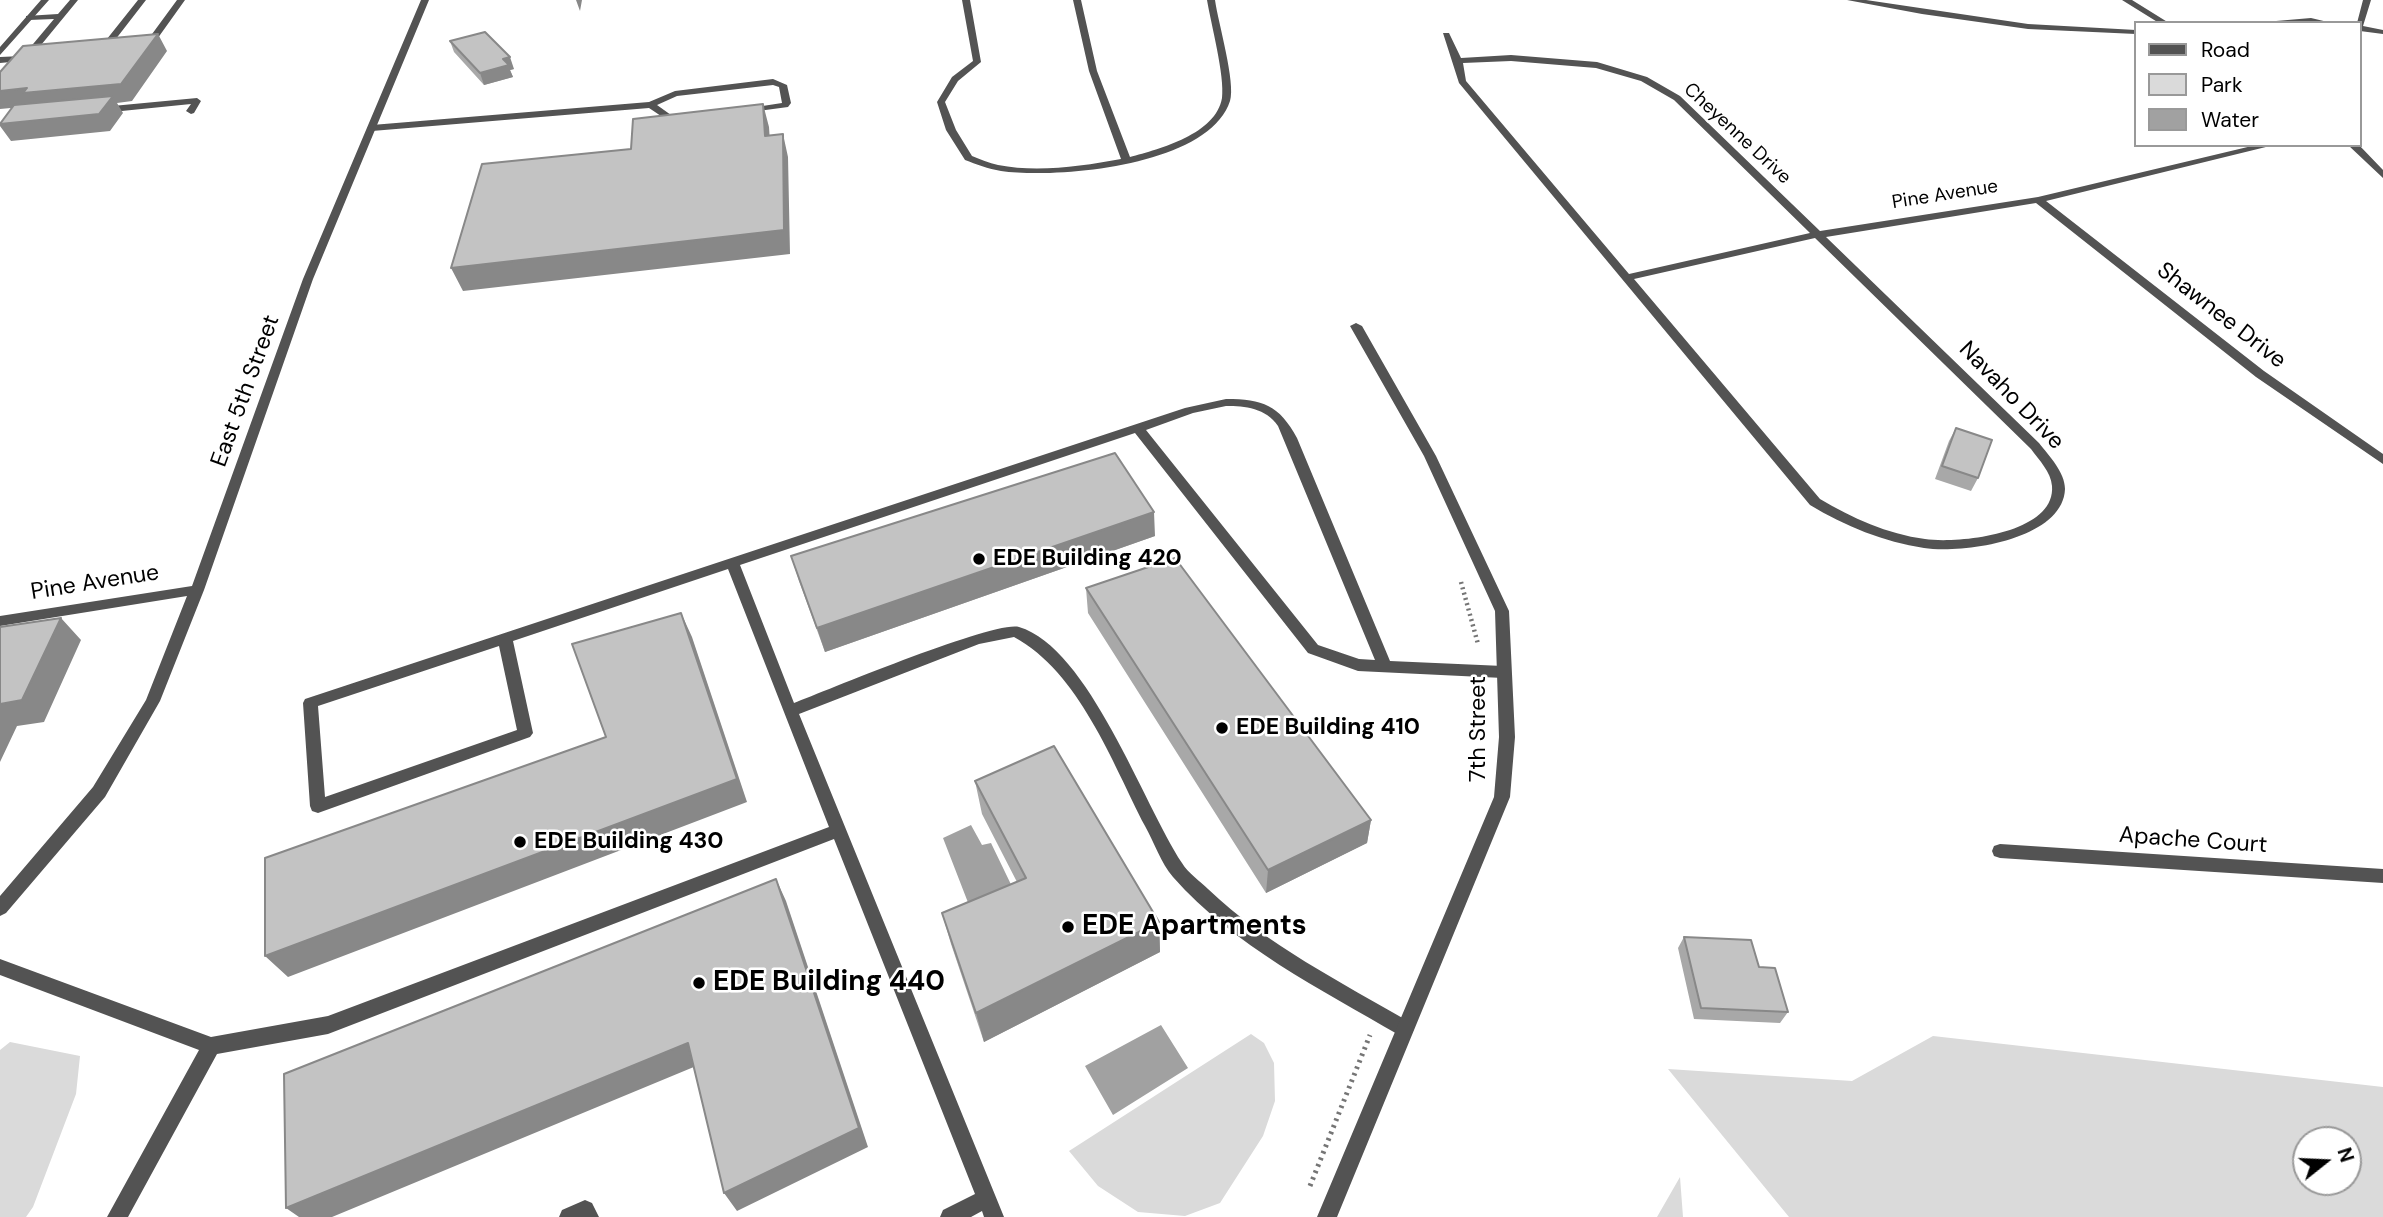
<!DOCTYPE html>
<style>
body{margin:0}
#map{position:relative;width:2383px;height:1217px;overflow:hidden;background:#fff;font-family:"DM Sans",sans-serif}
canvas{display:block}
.legend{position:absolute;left:2134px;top:21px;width:228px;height:126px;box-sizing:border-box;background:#fff;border:2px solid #999;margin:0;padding:9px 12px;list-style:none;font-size:21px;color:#000}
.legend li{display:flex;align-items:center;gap:14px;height:35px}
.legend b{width:35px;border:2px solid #999}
.north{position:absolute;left:2292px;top:1126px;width:70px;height:70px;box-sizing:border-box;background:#fff;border:2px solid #999;border-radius:50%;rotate:72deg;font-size:19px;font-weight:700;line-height:28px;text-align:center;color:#000}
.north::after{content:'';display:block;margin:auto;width:24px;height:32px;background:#000;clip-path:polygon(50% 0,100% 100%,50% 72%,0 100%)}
</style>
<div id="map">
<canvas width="2383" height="1217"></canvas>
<ul class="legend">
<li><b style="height:9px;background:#535353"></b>Road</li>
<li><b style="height:19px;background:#dadada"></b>Park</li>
<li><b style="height:19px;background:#a1a1a1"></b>Water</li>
</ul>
<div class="north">N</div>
</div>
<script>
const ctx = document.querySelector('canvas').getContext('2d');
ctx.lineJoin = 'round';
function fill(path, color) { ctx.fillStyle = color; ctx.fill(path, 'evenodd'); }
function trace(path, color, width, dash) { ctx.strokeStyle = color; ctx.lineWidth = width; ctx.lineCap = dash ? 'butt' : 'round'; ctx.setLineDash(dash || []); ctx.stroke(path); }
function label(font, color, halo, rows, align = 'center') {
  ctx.font = font + ' "DM Sans",sans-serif'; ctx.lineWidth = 5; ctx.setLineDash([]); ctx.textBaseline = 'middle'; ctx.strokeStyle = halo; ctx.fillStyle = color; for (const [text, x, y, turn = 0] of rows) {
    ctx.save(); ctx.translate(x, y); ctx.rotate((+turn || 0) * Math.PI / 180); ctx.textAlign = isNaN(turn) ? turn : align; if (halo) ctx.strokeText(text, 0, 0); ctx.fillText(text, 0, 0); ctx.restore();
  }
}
const green = new Path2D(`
 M1251 1034 1264 1043 1274 1063 1275 1101 1263 1136 1220 1203 1185 1216 1138 1212 1098 1186 1069 1151Z
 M1933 1036 2383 1087V1217H1789L1668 1069 1852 1081ZM2348 1140V1182H2306V1140Z
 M10 1042 80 1056 76 1094 33 1207 26 1217H0V1050Z
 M1680 1177 1683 1217H1657Z`);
const water = new Path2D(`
 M971 825 982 845 991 843 1018 899 974 918 943 838Z
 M1161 1025 1188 1068 1113 1115 1085 1066Z`);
const pathFar1 = new Path2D(`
 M1461 582 1478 644`);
const path = new Path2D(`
 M1310 1186 1370 1035`);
const lane = new Path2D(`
 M70 0H78L32 56V60L0 63V57L23 56 54 19 29 20H26V16L58 14Z
 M138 0H146L105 53H99V49Z
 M177 0H185L150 49 141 50V46L144 45Z
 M962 0H970L981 62 958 81 945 102 956 130 972 156C980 159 989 163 998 165 1038 173 1082 166 1121 159L1089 71 1073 0H1081L1097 71 1130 157C1160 149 1216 134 1222 98 1225 76 1211 24 1207 0H1215C1218 22 1236 83 1230 101 1209 166 1058 179 1001 171 988 169 976 164 965 160L946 130 937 102 952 77 973 61Z
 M773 79 787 85 791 103 788 107 743 113V109L782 103 779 87 773 85 677 96 657 105 671 115H687L689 117C673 125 662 117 649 108L372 131 367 128 372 125 649 102 675 91Z
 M197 98 201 101 194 113 191 114 186 111 191 104 102 113 97 110 102 107Z
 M1226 399C1263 399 1279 405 1297 438L1390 661 1503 666 1508 668 1510 672 1508 676 1503 678 1358 671 1308 653 1135 433 740 565 794 703C828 690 995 620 1019 627 1089 648 1143 804 1182 863 1188 873 1200 881 1208 889 1267 945 1341 982 1411 1023L1414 1029 1411 1035 1405 1038 1399 1035C1320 989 1234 946 1173 877 1161 863 1154 842 1145 826 1112 762 1079 672 1014 637L979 644 799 714 1004 1217H984L982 1211 971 1217H940L943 1210 975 1194 834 839 328 1034 217 1054 128 1217H107L199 1050 0 975V959L211 1037 328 1016 829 827 728 569 513 641 533 733 530 737 318 813 312 811 310 806 303 703 305 699 1185 408ZM1226 406C1245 406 1266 408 1278 426L1375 660 1359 659 1318 645 1146 430 1193 413ZM499 646 517 730 325 797 318 706Z
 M585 1200 592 1203 599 1217H559L562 1210Z`);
const street = new Path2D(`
 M41 0H49L0 55V47Z
 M421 0H429L313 279 204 590 160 701 105 797 6 913 0 916V896L93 787 146 700 187 596 0 626V616L192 586 303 279Z
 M1847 0H1866L2028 24 2136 30V34L2028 29 1922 14Z
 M2122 0H2132L2169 23H2159Z
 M2363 0H2371L2363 26 2383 30V34L2360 31V23H2357Z
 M2311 18 2332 23H2272L2276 21Z
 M1443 33H1449L1461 58 1511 55 1597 62 1647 77 1680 96 1820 231 2038 197 2256 145H2274L2046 201 2264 371 2383 454V464L2256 377 2036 203 1826 237 2039 443C2049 456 2065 472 2065 489 2063 540 1962 554 1924 548 1884 542 1845 526 1810 505L1459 83ZM1511 61 1596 68 1641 81 1674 100 1810 233 1629 274 1466 81 1463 63ZM1815 238 2031 449C2039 460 2051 472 2052 486 2056 534 1957 544 1925 539 1887 534 1852 518 1820 499L1634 279Z
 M2348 145H2359L2383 170V178Z
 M1356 323 1362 326 1436 456 1509 611 1515 737 1510 797 1337 1217H1317L1494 797 1499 737 1495 611 1424 456 1350 326Z
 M2000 844 2383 869V883L2000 858 1994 856 1992 851 1994 846Z`);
const wall = new Path2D(`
 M450 41 514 69 510 70 513 77 484 85 454 52Z
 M1956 428 1978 478 1971 491 1935 479 1949 441Z
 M1155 536 825 652 799 581 791 556Z
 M1086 588 1371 820 1367 843 1266 893 1088 613Z
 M975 781 1159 922 1160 952 984 1042 951 944 942 913 1017 882 982 814Z
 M1684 937 1759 967 1788 1012 1780 1023 1694 1019 1678 948Z`);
const shadedWall = new Path2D(`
 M576 0H582L580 11Z
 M158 34 167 51 132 101 117 103 123 113 110 131 11 141 0 126V124L32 106 0 109V91Z
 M510 57 514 69 510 70 513 77 484 85 480 73 503 59Z
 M763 104 769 127 771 158 765 136Z
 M783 134 788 157 790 254 463 291 451 268Z
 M1154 512 1155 536 825 652 817 628Z
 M681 613 692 637 747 802 288 977 265 956 737 779Z
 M61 618 81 640 44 722 17 726 0 762V704Z
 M1371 820 1367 843 1266 893 1268 870Z
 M776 879 786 901 868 1147 737 1211 724 1193Z
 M1159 922 1160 952 984 1042 976 1013Z
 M688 1043 701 1064 332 1217H299L286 1208Z`);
const building = new Path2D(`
 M485 32 510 57 503 59 509 65 480 73 450 41Z
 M158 34 121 84 23 93 27 88 0 91V72L23 46Z
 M113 96 99 114 0 124 14 105Z
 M763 104 765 136 783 134 784 230 451 268 482 164 631 149 633 119Z
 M1956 428 1992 440 1978 478 1942 466Z
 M1115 453 1154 512 817 628 791 556Z
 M1175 558 1371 820 1268 870 1086 588Z
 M681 613 737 779 265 956V858L606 737 572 644Z
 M61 618 22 700 0 704V627Z
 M1054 746 1159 922 976 1013 942 913 1026 878 975 781Z
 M776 879 859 1128 724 1193 688 1043 286 1208 284 1074Z
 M1684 937 1751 940 1759 967 1775 968 1788 1012 1701 1008Z`);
const markers = [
 [979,559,7,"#000"],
 [1222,728,7,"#000"],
 [520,842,7,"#000"],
 [1068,927,7,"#000"],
 [699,983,7,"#000"]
];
const farStreetnames = [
 ["Cheyenne Drive",1737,134,43],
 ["Pine Avenue",1945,195,-9]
];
const streetNames = [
 ["Shawnee Drive",2221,316,38],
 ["East 5th Street",246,391,-70],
 ["Navaho Drive",2011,396,46],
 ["Pine Avenue",95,583,-9],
 ["7th Street",1479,729,-90],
 ["Apache Court",2193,841,4]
];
const poiNames = [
 ["EDE Building 420",993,559],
 ["EDE Building 410",1236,728],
 ["EDE Building 430",534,842]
];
const nearPoinames = [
 ["EDE Apartments",1082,927],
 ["EDE Building 440",713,983]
];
fill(green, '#dadada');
fill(water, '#a1a1a1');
trace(pathFar1, '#757575', 4.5, [2, 3.5]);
trace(path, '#757575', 5, [2.5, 4.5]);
fill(lane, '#535353');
fill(street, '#535353');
fill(wall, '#a8a8a8');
fill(shadedWall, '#888');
fill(building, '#c3c3c3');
trace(building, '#888', 2);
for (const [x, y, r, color] of markers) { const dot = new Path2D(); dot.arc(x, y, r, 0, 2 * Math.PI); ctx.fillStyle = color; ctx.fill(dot); trace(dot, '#fff', 2.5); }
label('19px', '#000', '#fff', farStreetnames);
label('23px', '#000', '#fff', streetNames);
label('bold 23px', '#000', '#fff', poiNames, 'left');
label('bold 28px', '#000', '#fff', nearPoinames, 'left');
</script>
